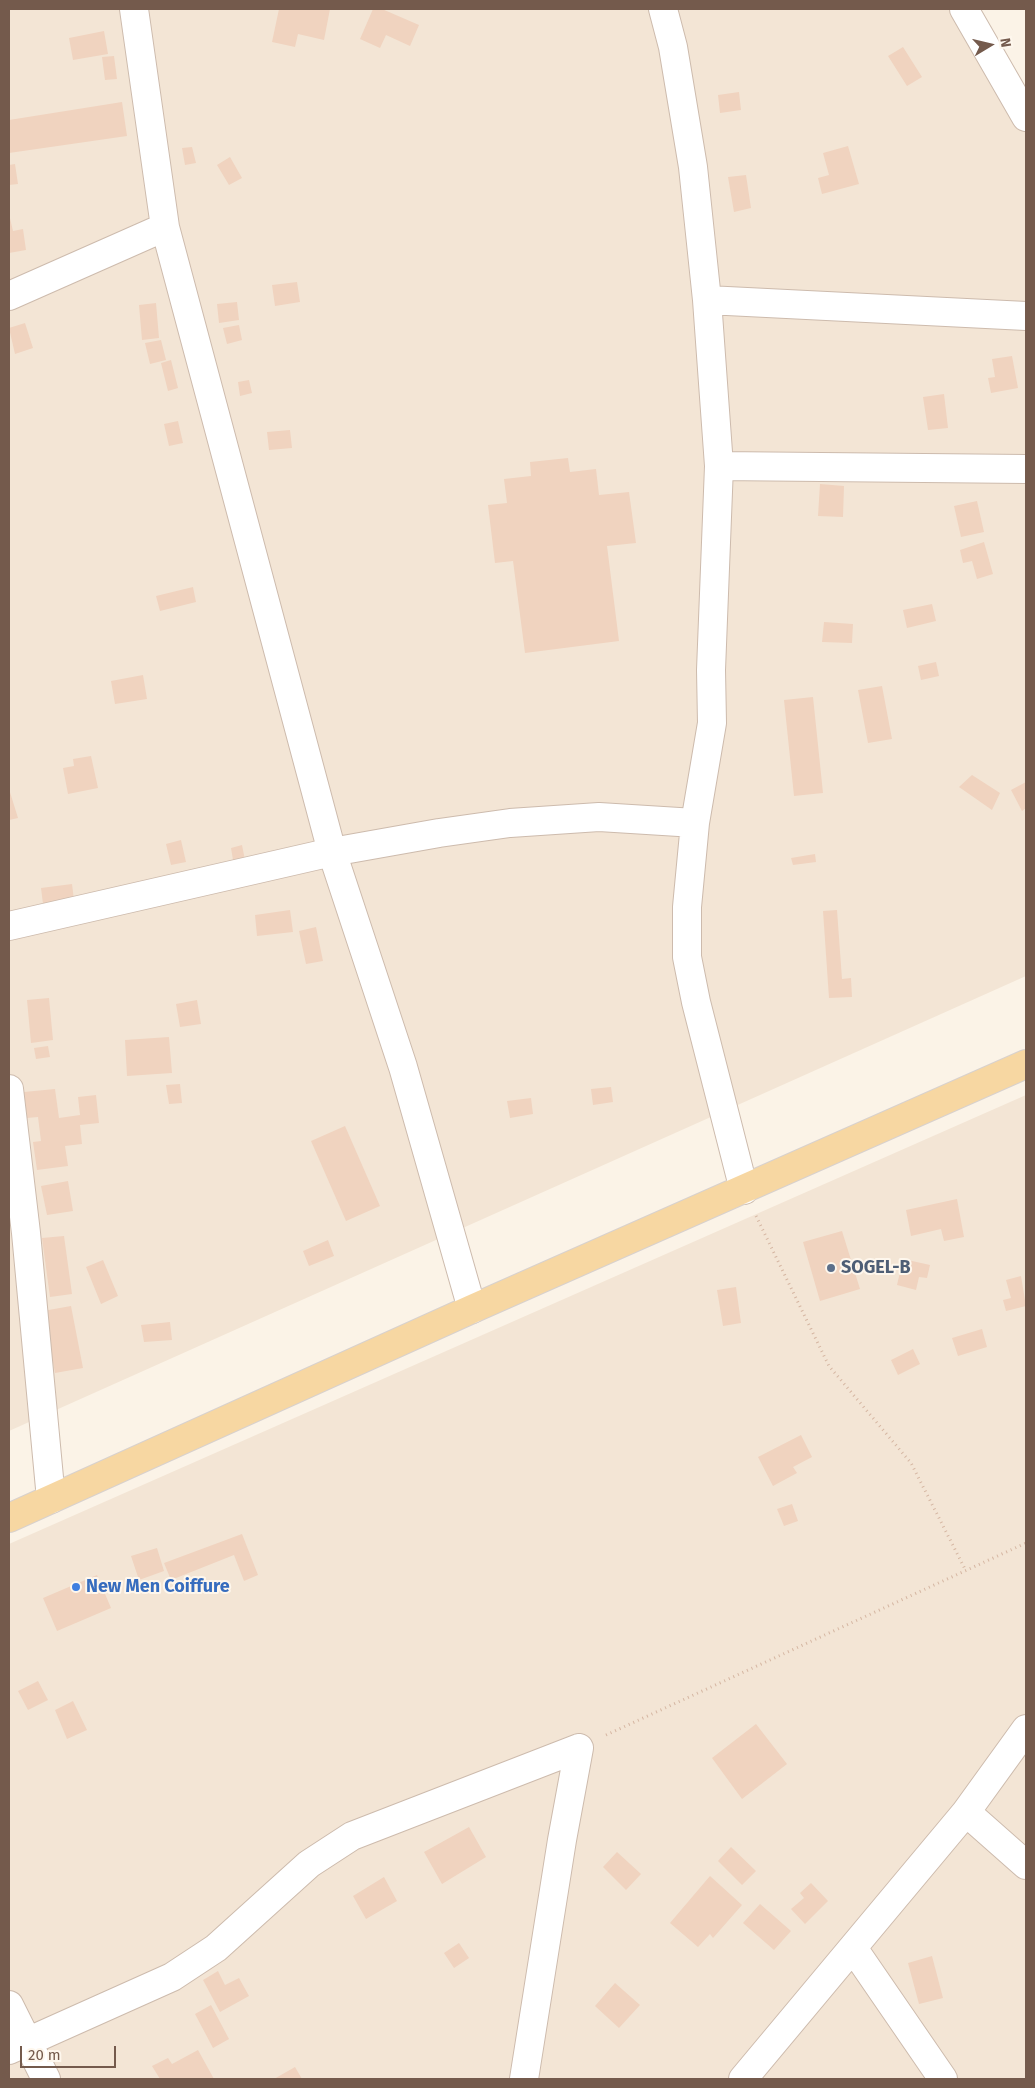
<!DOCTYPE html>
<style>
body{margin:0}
#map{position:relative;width:1035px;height:2088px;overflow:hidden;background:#fbf3e7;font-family:"Fira Sans",sans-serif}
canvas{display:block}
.frame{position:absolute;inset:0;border:10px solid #745a4c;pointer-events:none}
.north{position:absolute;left:965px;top:20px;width:50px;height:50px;-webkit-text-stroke:4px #fef7ed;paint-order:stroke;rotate:81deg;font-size:14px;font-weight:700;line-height:20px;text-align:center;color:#745a4c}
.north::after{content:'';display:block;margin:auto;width:18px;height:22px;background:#745a4c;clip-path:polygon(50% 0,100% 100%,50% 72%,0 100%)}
.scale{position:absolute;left:20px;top:2046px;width:96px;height:22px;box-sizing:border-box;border:2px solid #745a4c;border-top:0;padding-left:6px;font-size:15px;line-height:18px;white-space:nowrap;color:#745a4c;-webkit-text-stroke:4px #fef7ed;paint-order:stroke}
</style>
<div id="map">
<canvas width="1035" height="2088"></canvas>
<div class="frame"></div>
<div class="north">N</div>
<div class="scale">20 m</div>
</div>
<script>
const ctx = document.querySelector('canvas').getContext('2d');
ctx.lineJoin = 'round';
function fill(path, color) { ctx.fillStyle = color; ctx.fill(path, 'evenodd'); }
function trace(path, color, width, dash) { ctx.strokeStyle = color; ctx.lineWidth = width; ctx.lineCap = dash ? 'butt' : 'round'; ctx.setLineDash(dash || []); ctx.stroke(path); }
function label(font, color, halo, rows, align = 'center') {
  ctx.font = font + ' "Fira Sans",sans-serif'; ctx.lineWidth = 4; ctx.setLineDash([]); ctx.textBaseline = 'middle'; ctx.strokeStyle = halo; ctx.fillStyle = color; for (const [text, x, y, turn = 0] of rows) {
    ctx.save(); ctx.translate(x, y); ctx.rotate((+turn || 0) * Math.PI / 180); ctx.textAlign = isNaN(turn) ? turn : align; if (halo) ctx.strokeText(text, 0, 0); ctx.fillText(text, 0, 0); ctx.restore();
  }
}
const residential = new Path2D(`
 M9 9H965L1026 120V976L9 1431Z
 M1026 1095V2079H9V1544Z`);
const building = new Path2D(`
 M279 9H330L324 40 298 34 295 47 272 42Z
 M373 9H382L419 25 410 46 386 35 380 48 360 39Z
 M104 31 108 54 73 60 69 38Z
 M903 47 922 77 907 86 888 56Z
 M114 56 117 79 105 80 102 57Z
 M739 92 741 110 720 113 718 95Z
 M122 102 127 136 9 153V120Z
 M848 146 859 184 822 194 818 178 829 175 823 153Z
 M192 147 196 163 185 165 182 148Z
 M230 157 242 178 229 185 217 165Z
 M15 164 18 184 9 185V165Z
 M746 175 751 208 734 212 728 177Z
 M9 214 13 231 23 229 26 250 9 253Z
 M297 282 300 302 275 306 272 285Z
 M237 302 239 320 219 323 217 304Z
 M156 303 159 338 142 340 139 305Z
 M25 323 33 348 15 354 9 328Z
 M239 325 242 340 227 344 223 328Z
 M161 340 166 360 150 364 145 343Z
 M1012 356 1018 388 991 393 988 378 995 377 992 359Z
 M171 360 178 388 168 391 161 363Z
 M249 380 252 393 240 396 238 382Z
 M944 394 948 428 928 430 923 397Z
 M178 421 183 443 169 446 164 424Z
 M290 430 292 448 269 450 267 432Z
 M568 458 570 472 596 469 599 495 629 492 636 543 607 546 619 641 525 653 513 561 495 563 488 505 507 503 504 479 531 476 530 462Z
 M820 484 844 486 843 517 818 516Z
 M977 501 984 532 961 537 954 506Z
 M984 542 993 574 977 579 972 561 963 563 960 550Z
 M193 587 196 602 160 611 156 596Z
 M932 604 936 621 907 628 903 610Z
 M824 622 853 624 852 643 822 642Z
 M936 662 939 676 921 680 918 666Z
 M143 675 147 699 115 704 111 681Z
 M882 686 892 739 868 743 858 690Z
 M813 697 823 793 794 796 784 700Z
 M91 756 98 788 68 794 63 768 74 766 73 759Z
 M972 775 1000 793 992 810 959 787Z
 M1026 782V808L1022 811 1011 790Z
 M9 789 18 818 9 820Z
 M181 840 186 862 171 865 166 844Z
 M242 845 246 865 234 866 231 848Z
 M815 854 816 862 793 865 791 858Z
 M72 884 74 900 43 904 41 888Z
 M290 910 293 932 257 936 255 915Z
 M837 910 842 979 851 978 852 997 829 998 823 911Z
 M316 927 323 961 306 964 299 931Z
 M49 998 53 1040 31 1043 27 1000Z
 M197 1000 201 1024 180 1027 176 1004Z
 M169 1037 172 1073 127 1076 125 1040Z
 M48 1046 50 1057 36 1059 34 1048Z
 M180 1084 182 1103 169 1104 166 1085Z
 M611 1087 613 1102 593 1105 591 1089Z
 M55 1089 59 1118 80 1115 78 1097 96 1095 99 1123 80 1125 82 1144 65 1146 68 1166 37 1170 33 1142 41 1141 38 1117 27 1118 24 1092Z
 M531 1098 533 1114 510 1118 507 1101Z
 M345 1126 380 1206 346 1221 311 1141Z
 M68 1181 73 1211 47 1215 41 1186Z
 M957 1199 964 1237 944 1241 941 1229 911 1236 906 1210Z
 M842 1231 860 1289 820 1301 803 1242Z
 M64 1236 72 1294 50 1297 42 1238Z
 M328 1240 334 1256 309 1266 303 1251Z
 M903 1259 930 1265 927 1278 919 1277 916 1290 897 1285Z
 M103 1260 118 1296 101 1304 86 1267Z
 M1021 1276 1026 1306 1006 1311 1003 1300 1011 1298 1006 1280Z
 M736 1287 741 1323 723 1326 717 1290Z
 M71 1306 83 1368 55 1373 43 1311Z
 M170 1322 172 1340 144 1342 141 1325Z
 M982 1329 987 1347 958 1356 952 1338Z
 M913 1349 920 1364 898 1375 891 1360Z
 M801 1435 812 1457 793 1467 797 1473 773 1486 758 1457Z
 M792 1504 798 1521 784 1526 777 1509Z
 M242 1534 258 1575 244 1581 234 1555 171 1580 164 1563Z
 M157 1548 164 1571 139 1580 131 1556Z
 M97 1575 111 1608 57 1631 43 1598Z
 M38 1681 48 1700 28 1710 18 1691Z
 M73 1701 87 1730 67 1739 55 1710Z
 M756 1724 787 1764 742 1799 712 1758Z
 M469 1827 486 1857 442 1884 424 1852Z
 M731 1847 756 1871 742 1885 718 1861Z
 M617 1852 641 1874 626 1890 603 1867Z
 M710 1876 742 1905 713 1938 710 1934 698 1947 670 1923Z
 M384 1877 397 1901 366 1919 353 1896Z
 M811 1883 828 1901 805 1924 791 1909 804 1898 800 1893Z
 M760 1904 791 1931 774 1950 743 1923Z
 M459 1943 469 1958 454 1968 444 1953Z
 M932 1956 943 1998 919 2004 908 1963Z
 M218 1971 225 1985 239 1978 249 1996 220 2012 203 1980Z
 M615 1983 640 2005 619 2028 595 2006Z
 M211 2005 229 2039 213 2048 195 2014Z
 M198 2050 214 2079H160L152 2066 168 2058 172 2064Z
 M295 2067 302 2079H274Z`);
const path = new Path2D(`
 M756 1216 829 1366 911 1463 966 1571
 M606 1735 1026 1543`);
const minor = new Path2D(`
 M134 9 165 227 332 852 403 1067 472 1309
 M663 9 673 47 693 167 707 300 719 466 711 670 712 723 695 823
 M964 9 1026 117
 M9 296 165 227
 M707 300 1026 316
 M719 466 1026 469
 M9 926 332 852 439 833 510 823 599 817 695 823 687 907V957L696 1002 744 1190
 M9 1089 26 1233 51 1499
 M966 1812 1026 1865
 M853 1948 943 2079
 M9 2005 46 2079
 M9 2050 172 1977 216 1948 309 1864 352 1836 579 1748
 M524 2079 562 1840 579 1748
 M743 2079 966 1812 1026 1729`);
const primary = new Path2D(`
 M9 1518 472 1309 1026 1064`);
const markers = [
 [831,1268,5,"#5c6f8a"],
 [76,1587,5,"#3f7fe0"]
];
const serviceNames = [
 ["SOGEL-B",841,1268]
];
const shopNames = [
 ["New Men Coiffure",86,1587]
];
fill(residential, '#f3e5d5');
fill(building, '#f0d3bf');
trace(minor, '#cdbbad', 30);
trace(primary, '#d8d1cd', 30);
trace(path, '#d5b6a2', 3, [1, 4]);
trace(minor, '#fff', 28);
trace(primary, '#f7d7a2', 28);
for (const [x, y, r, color] of markers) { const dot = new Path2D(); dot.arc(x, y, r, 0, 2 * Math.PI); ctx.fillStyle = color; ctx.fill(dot); trace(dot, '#fef7ed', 2); }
label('bold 18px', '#4e5e75', '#fef7ed', serviceNames, 'left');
label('bold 18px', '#366cbe', '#fef7ed', shopNames, 'left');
</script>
